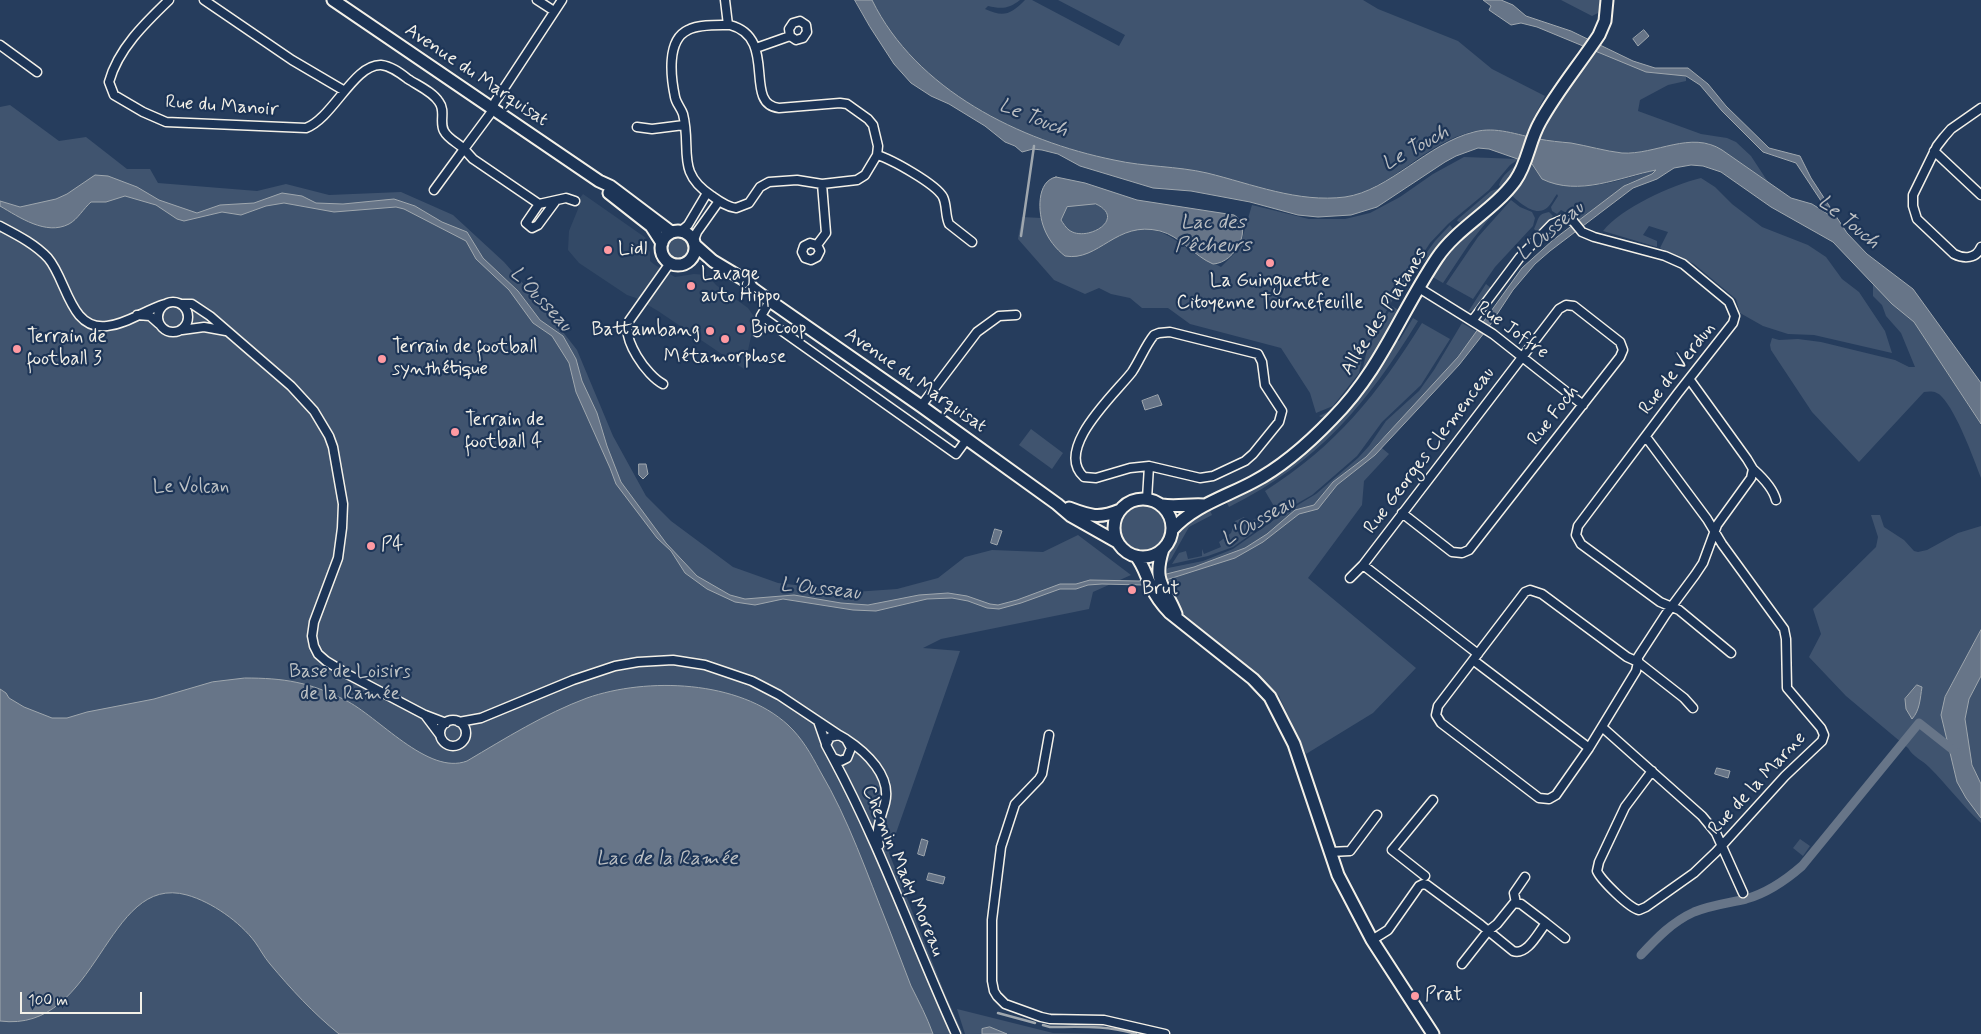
<!DOCTYPE html>
<meta charset="utf-8">
<style>
body{margin:0}
#map{position:relative;width:1981px;height:1034px;overflow:hidden;background:#263d5d;font-family:Mynerve,sans-serif}
canvas{display:block}
.scale{position:absolute;left:20px;top:992px;width:122px;height:22px;box-sizing:border-box;border:2px solid #f4f1e8;border-top:0;padding-left:6px;font-size:15px;line-height:18px;white-space:nowrap;color:#f4f1e8;-webkit-text-stroke:4px #1d3557;paint-order:stroke}
</style>
<div id="map">
<canvas width="1981" height="1034"></canvas>
<div class="scale">100 m</div>
</div>
<script>
const ctx = document.querySelector('canvas').getContext('2d');
ctx.lineJoin = 'round';
function fill(path, color) { ctx.fillStyle = color; ctx.fill(path, 'evenodd'); }
function trace(path, color, width, dash) { ctx.strokeStyle = color; ctx.lineWidth = width; ctx.lineCap = dash ? 'butt' : 'round'; ctx.setLineDash(dash || []); ctx.stroke(path); }
function label(font, color, halo, rows, align = 'center') {
  ctx.font = font + ' Mynerve,sans-serif'; ctx.lineWidth = 4.5; ctx.setLineDash([]); ctx.textBaseline = 'middle'; ctx.strokeStyle = halo; ctx.fillStyle = color; for (const [text, x, y, turn = 0] of rows) {
    ctx.save(); ctx.translate(x, y); ctx.rotate((+turn || 0) * Math.PI / 180); ctx.textAlign = isNaN(turn) ? turn : align; if (halo) ctx.strokeText(text, 0, 0); ctx.fillText(text, 0, 0); ctx.restore();
  }
}
const built = new Path2D(`
 M583 194 646 238 643 243 650 252V261L655 265 675 277 694 274 707 275 716 285 748 308 755 318 744 369 658 311 636 298 627 295 579 263 568 250 569 231 578 209 579 199Z`);
const green = new Path2D(`
 M872 0H1020C1009 9 1001 9 988 6L985 9C1004 18 1011 14 1025 0H1032L1119 46 1125 35 1058 0H1363L1378 9 1458 41 1492 69 1545 96 1531 123 1527 136C1515 134 1503 130 1490 130 1453 129 1419 159 1390 178 1376 186 1361 195 1345 197 1297 204 1250 183 1205 173 1174 166 1143 167 1112 160 1018 140 916 90 872 0Z
 M1561 0H1600L1598 13 1592 16Z
 M1594 50 1652 73H1673L1686 76V81L1668 85 1640 100 1638 111 1701 134 1727 138 1736 142 1751 156 1768 182 1722 150 1708 143H1689L1650 151 1623 153 1538 139 1542 125Z
 M10 105 59 141 86 137 127 169H150L158 183 257 191 286 184 329 195 401 192 453 215 504 262 542 305 577 350 613 436 646 496 671 521 733 567 778 583 854 592 897 589 938 578 965 557 992 550 1043 552 1078 535 1131 575 1093 592 1089 609 941 639 923 648 960 651 889 853 945 994 963 1034H0V107Z
 M1464 157 1519 159 1510 165 1489 190 1448 224 1430 243 1392 301 1366 348 1363 354 1359 373 1333 406 1316 413 1310 393 1281 348 1190 324 1168 308H1142L1130 298 1111 294 1099 288 1085 294 1054 280 1018 239 1022 217 1041 218 1043 226 1086 254C1099 247 1112 237 1127 232 1159 221 1176 242 1200 257 1207 261 1214 263 1221 267L1239 249 1252 205 1309 219H1345L1370 213 1400 197 1433 174Z
 M1521 161 1502 189 1499 185C1502 174 1512 169 1521 161Z
 M1531 164 1542 179C1577 196 1623 180 1657 169L1652 174 1627 184 1580 220 1561 210 1557 214 1552 211 1551 207 1558 196 1557 194C1554 198 1551 204 1548 207 1536 219 1518 201 1510 194Z
 M1701 178 1715 187 1732 204 1762 227 1808 245 1826 257 1842 279 1859 292 1885 331 1892 353 1814 335 1788 334 1763 326 1740 313 1736 299 1694 264 1660 248 1668 232 1649 226 1643 235 1657 241V247L1603 231C1621 208 1672 185 1701 178Z
 M1497 189 1501 191 1463 223 1457 221 1458 219 1491 191Z
 M1511 200 1520 207 1532 212 1535 218 1533 226 1495 267 1473 299 1446 284 1478 237Z
 M1096 204C1128 219 1086 243 1069 230 1066 228 1063 223 1061 220L1067 207Z
 M1500 205 1469 244 1443 283 1431 276 1454 245Z
 M1549 212 1553 216 1537 232 1534 229C1539 219 1537 214 1549 212Z
 M1450 225 1453 229 1452 233 1439 247 1437 246 1425 261 1423 260 1420 264 1419 263 1435 241Z
 M667 248a12 12 0 1 1 24 0a12 12 0 1 1-24 0Z
 M1873 283 1914 322 1981 425V478C1973 457 1957 413 1942 397 1937 391 1931 391 1924 392L1859 462 1812 412 1771 350 1770 345 1772 338 1779 340 1798 339 1821 342 1895 360 1909 367H1915L1901 333 1886 316 1882 305 1873 296Z
 M1486 284 1491 288 1477 309 1468 312Z
 M1392 306 1400 311 1381 349 1354 387 1328 416 1321 417 1319 416 1334 409 1361 376 1367 350Z
 M1413 318 1418 321C1367 404 1318 463 1229 507L1227 503 1229 500 1253 488 1364 391 1397 340 1399 341Z
 M1422 323 1450 339 1421 385 1382 422 1357 456 1312 495 1284 511 1233 547 1208 556 1172 564 1179 553 1186 551 1188 559 1202 556V549L1204 554 1221 547 1219 542 1231 533 1235 521 1244 517 1247 523 1275 508 1265 491C1337 445 1377 395 1422 323Z
 M1462 323 1477 332C1448 372 1412 408 1377 444L1389 454 1364 481 1362 505 1308 578 1416 668 1373 713 1306 754 1279 696 1163 596 1164 574 1168 568 1203 561 1233 549 1278 517 1316 494 1358 458 1369 446 1386 421 1419 391 1434 370Z
 M1031 429 1063 453 1052 469 1019 445Z
 M1119 528a24 24 0 1 1 48 0a24 24 0 1 1-48 0Z
 M1210 510 1212 515 1189 527 1171 559 1164 566 1165 559 1174 546 1182 528 1188 521Z
 M1871 515H1880L1884 527 1904 540 1914 551 1918 552 1927 550 1958 533 1981 526V629L1972 649 1950 687 1942 718 1957 782 1981 817V823C1962 805 1947 785 1929 767 1922 760 1913 757 1908 748L1846 696 1809 657 1821 634 1813 609 1876 547 1878 537Z
 M1981 676V784C1972 770 1963 729 1965 712 1967 699 1975 687 1981 676Z
 M1800 839 1810 846 1803 856 1793 848Z
 M957 1009 1053 1033 1101 1034H965Z`);
const water = new Path2D(`
 M855 0H872C916 90 1020 141 1114 160 1145 167 1177 166 1207 173 1252 184 1298 203 1345 197 1389 191 1428 143 1474 132 1496 126 1517 135 1539 139 1549 141 1560 142 1571 143 1588 146 1605 151 1622 153 1656 155 1691 130 1722 150L1791 198 1812 204 1831 216 1796 163 1763 152 1722 111 1700 85 1686 76 1646 72 1537 27 1521 23 1511 25 1489 10 1491 6 1483 0H1501L1513 5 1526 16 1571 31 1633 61 1655 68H1688L1708 84 1726 106 1769 148 1800 156 1811 178 1847 233 1867 254 1913 289 1981 383V424L1914 322 1892 304 1833 242 1771 207 1721 172 1703 166 1691 165 1674 168 1657 179 1633 188 1550 251 1535 264 1513 290 1488 328 1459 365 1375 455 1337 485 1318 509 1299 514 1263 542 1235 558 1166 580 1142 585 1102 584 1088 585 1076 589H1060L1021 603 999 609 987 608 968 601 952 598 927 599 876 611 853 610 783 599 755 605 735 602 707 589 685 573 671 551 657 538 616 484 610 468 576 392 569 363 552 336 533 323 509 290 476 259 466 241 404 209 396 207 334 212 284 203 266 206 241 215 222 212 184 221 177 219 156 205 125 196 106 202H91C83 209 78 219 69 224 46 236 19 217 0 206V201L20 207 56 199 67 194 95 175 108 176 137 187 159 200 197 213 220 205 254 203 282 193 302 196 316 203 343 204 394 199 415 206 442 222 467 232 483 258 518 291 540 320 563 336 576 359 582 381 597 413 607 446 621 482 666 543 697 576 730 595 745 599 794 595 841 603 868 605 919 595 948 593 967 596 990 604 998 605 1017 600 1060 584H1076L1090 580 1139 581 1194 567 1245 548 1267 534 1295 510 1314 505 1333 482 1366 457 1458 357 1522 268 1553 240 1624 186 1652 174 1656 170C1620 177 1579 197 1542 179L1532 164 1489 149 1478 148 1456 156 1445 162 1377 207 1351 215 1318 217 1298 215 1250 202 1191 191 1153 188 1080 166 1058 154 1042 150 1033 149 1022 152 1015 146 1005 142 985 126 949 104 931 96 911 83 894 64 870 27Z
 M1644 30 1649 36 1638 46 1633 39Z
 M1056 177 1085 183 1137 200 1234 215C1254 226 1236 263 1213 264 1194 256 1180 236 1160 231 1116 220 1099 262 1065 256 1056 249 1048 239 1044 228 1038 213 1036 181 1056 177ZM1096 204C1128 219 1086 243 1069 230 1066 228 1063 223 1061 220L1067 207Z
 M1158 395 1162 405 1145 410 1142 401Z
 M639 464H646L648 474 643 479 639 475Z
 M995 529 1002 531 997 545 991 543Z
 M1981 630V676L1969 699 1965 719 1972 765 1981 784V818L1966 798 1957 782 1941 715 1945 697Z
 M245 678C284 678 309 682 345 700 378 716 428 776 467 761 506 738 544 714 587 698 647 677 739 680 788 725 802 738 811 754 820 771 849 820 867 874 888 926 896 946 903 966 911 986 919 1002 927 1017 933 1034H339C313 1013 291 989 270 964 264 957 260 949 255 942 240 922 212 902 187 895 105 872 99 1034 0 1021V689L6 693 9 698 24 707 52 718H67L87 712 154 699 212 682Z
 M1917 685 1922 687C1920 699 1920 710 1912 719L1906 709 1905 699Z
 M1717 768 1730 771 1728 778 1715 774Z
 M922 839 928 841 924 856 918 854Z
 M929 873 945 877 943 884 927 880Z
 M990 1027 1007 1034H982V1029Z`);
const stream = new Path2D(`
 M1021 236 1034 146
 M998 1013 1035 1023
 M1043 1025 1050 1027C1080 1027 1107 1025 1136 1034`);
const canal = new Path2D(`
 M1641 955C1657 938 1672 922 1694 912 1711 905 1729 903 1746 899 1767 893 1786 880 1802 866L1919 723 1957 753`);
const street = new Path2D(`
 M169 0C145 23 118 49 109 82L114 95 143 112 166 122 306 128C333 118 354 64 381 65 391 66 400 73 408 79 417 85 433 92 439 102 446 111 439 122 444 131 448 139 458 143 464 149L490 114 495 102 562 0
 M204 0 292 60 343 90
 M537 0 554 11
 M725 0 728 25
 M730 25C779 38 742 104 779 108L840 103 847 104 868 119 873 125 878 146 877 155 865 175 857 180 822 184 797 180 769 182 760 187 749 203 736 208C727 207 719 201 712 196 675 172 692 150 683 114 681 108 676 103 675 97 671 78 666 40 688 30 699 24 718 25 730 25Z
 M0 45 37 72
 M756 48 790 36 796 40 803 38 807 32 806 25 800 21 793 23 789 29 790 36
 M1981 108 1951 129 1944 137 1937 146 1913 195V206L1917 219 1954 254C1964 259 1976 259 1981 247
 M637 127 652 129 684 125
 M1934 151 1981 195
 M877 155C891 159 936 184 943 197 947 205 945 215 949 224L972 242
 M434 190 464 149 473 159 539 204 566 198 575 201
 M539 204 526 223 532 228 538 225 555 202
 M0 226C17 235 35 244 48 258 67 280 70 331 107 326 127 324 145 310 165 304
 M681 231 688 225 707 193
 M694 240 697 232 719 201
 M817 245 820 251 817 257 811 260 805 258 802 252 804 246 810 243 817 245 826 233 822 184
 M1419 288 1493 334 1583 405
 M158 317a15 15 0 1 1 30 0a15 15 0 1 1-30 0Z
 M182 304H192L210 316 291 386 314 411 329 436 333 447 343 504 342 528 338 558 314 622 312 636 314 646 318 654 326 661 349 675 425 715 446 723
 M137 315 150 316 159 324
 M761 316 956 454 967 439
 M1472 321 1520 257 1552 224 1564 219 1573 221 1582 232 1594 237 1665 256 1683 264 1729 302 1735 316 1733 323 1678 393 1578 526 1576 535 1581 544 1660 602 1679 610 1731 653
 M182 330 204 327 226 331
 M757 332 761 316 770 301
 M1170 332 1258 354 1262 362 1265 385 1282 411 1279 422 1253 454 1245 461 1213 476 1200 478 1149 466 1130 468 1096 478 1084 477C1053 449 1116 393 1132 372 1140 360 1145 346 1154 335L1159 333Z
 M1690 380 1747 459 1753 469 1751 478 1717 525 1703 563 1695 575 1666 614 1638 657V662L1684 698 1693 708
 M663 384C647 376 621 339 629 321L670 263
 M921 406 977 332 999 316 1016 315
 M1646 437 1707 519 1722 544 1784 629 1786 639 1787 688 1821 728 1824 735 1822 741 1785 776 1716 852 1694 873 1646 907 1639 910C1629 908 1601 880 1597 871L1599 862 1625 807 1652 771
 M1753 469C1762 477 1773 488 1776 500
 M1147 499 1149 466
 M1402 513 1452 552 1462 553 1469 550 1620 357 1623 350 1620 342 1574 306 1566 305 1559 309C1494 395 1428 480 1363 565L1478 654
 M1350 578 1363 565
 M1530 590 1542 594 1627 657 1638 662 1636 671 1589 748 1556 795 1549 799 1539 798 1441 723 1436 715 1438 706 1525 592Z
 M1473 660 1589 748
 M425 715 440 735
 M440 733a13 13 0 1 1 26 0a13 13 0 1 1-26 0Z
 M818 721 826 744
 M459 722 481 718 573 680 615 666 638 662 673 660 705 665 752 681 779 695 839 735
 M1602 727 1702 816 1716 833 1743 893
 M839 735 846 739 851 748 847 758 841 761 833 758 826 745 830 737Z
 M1049 735 1042 774 1039 779 1015 804 1001 847 992 920V981L994 991 997 996 1005 1004 1041 1017 1050 1019 1104 1020 1165 1034
 M846 739C866 752 892 776 885 803 881 818 875 830 879 845
 M833 758C881 847 914 942 956 1034
 M1330 852 1350 851 1377 815
 M1425 876 1392 850 1433 800
 M1516 903 1514 893 1525 877
 M1546 923 1565 938
 M1372 940 1388 930 1419 886 1423 884 1427 885 1481 925 1513 951C1527 956 1538 933 1546 923L1521 904 1514 903 1497 924 1488 931 1462 964`);
const secondary = new Path2D(`
 M333 0 599 181 610 186 671 232
 M609 193 651 226 662 243
 M661 248a17 17 0 1 1 34 0a17 17 0 1 1-34 0Z
 M695 245 713 261 748 282 752 288 770 301 921 406 1057 504 1071 516 1117 542
 M1114 528a29 29 0 1 1 58 0a29 29 0 1 1-58 0Z
 M1162 505C1176 507 1190 504 1204 505
 M1069 508C1090 516 1099 519 1120 510
 M1172 530C1193 506 1225 497 1253 482 1282 467 1309 443 1332 419 1381 370 1400 313 1437 258 1457 228 1493 211 1515 181 1528 163 1529 141 1540 122 1557 91 1580 64 1599 35L1605 21 1607 0
 M1163 549C1152 583 1165 586 1176 614
 M1136 556C1144 566 1146 576 1151 586 1156 597 1162 605 1170 613L1253 679 1270 697 1294 744 1338 875 1372 940 1433 1034`);
const markers = [
 [608,250,5,"#ff9aa2"],
 [1270,263,5,"#ff9aa2"],
 [691,286,5,"#ff9aa2"],
 [741,329,5,"#ff9aa2"],
 [710,331,5,"#ff9aa2"],
 [725,339,5,"#ff9aa2"],
 [17,349,5,"#ff9aa2"],
 [382,359,5,"#ff9aa2"],
 [455,432,5,"#ff9aa2"],
 [371,546,5,"#ff9aa2"],
 [1132,590,5,"#ff9aa2"],
 [1415,996,5,"#ff9aa2"]
];
const streetNames = [
 ["Avenue du Marquisat",476,76,34],
 ["Rue du Manoir",222,107,4],
 ["Allée des Platanes",1385,312,-58],
 ["Rue Joffre",1512,331,36],
 ["Rue de Verdun",1678,369,-52],
 ["Avenue du Marquisat",915,381,35],
 ["Rue Foch",1554,416,-52],
 ["Rue Georges Clemenceau",1430,451,-53],
 ["Rue de la Marne",1758,784,-47],
 ["Chemin Mady Moreau",902,871,67]
];
const poiNames = [
 ["Lidl",618,250],
 ["Lavage",701,275],
 ["auto Hippo",701,297],
 ["La Guinguette",1270,282,"center"],
 ["Citoyenne Tournefeuille",1270,304,"center"],
 ["Biocoop",751,329],
 ["Battambang",700,331,"right"],
 ["Terrain de",27,338],
 ["football 3",27,360],
 ["Terrain de football",392,348],
 ["synthétique",392,370],
 ["Métamorphose",725,358,"center"],
 ["Terrain de",465,421],
 ["football 4",465,443],
 ["P4",381,546],
 ["Brut",1142,590],
 ["Prat",1425,996]
];
const parkNames = [
 ["Le Volcan",191,488],
 ["Base de Loisirs",350,673],
 ["de la Ramée",350,695]
];
const waterNames = [
 ["Le Touch",1033,119,22],
 ["Le Touch",1416,149,-29],
 ["Le Touch",1848,223,39],
 ["Lac des",1213,224],
 ["Pêcheurs",1213,247],
 ["L'Ousseau",1551,232,-40],
 ["L'Ousseau",540,300,47],
 ["L'Ousseau",1259,522,-30],
 ["L'Ousseau",820,590,6],
 ["Lac de la Ramée",667,860]
];
fill(built, '#334966');
fill(green, '#40546f');
fill(water, '#677588');
trace(water, '#9fa7ae', 1);
trace(stream, '#9fa7ae', 2.5);
trace(canal, '#677588', 9);
trace(street, '#f4f1e8', 11);
trace(secondary, '#f4f1e8', 15);
trace(street, '#1d3557', 8);
trace(secondary, '#1d3557', 11);
for (const [x, y, r, color] of markers) { const dot = new Path2D(); dot.arc(x, y, r, 0, 2 * Math.PI); ctx.fillStyle = color; ctx.fill(dot); trace(dot, '#1d3557', 2); }
label('19px', '#f4f1e8', '#1d3557', streetNames);
label('19px', '#f4f1e8', '#1d3557', poiNames, 'left');
label('19px', '#bec2c4', '#1d3557', parkNames);
label('italic 20px', '#bcbfc2', '#1d3557', waterNames);
</script>
